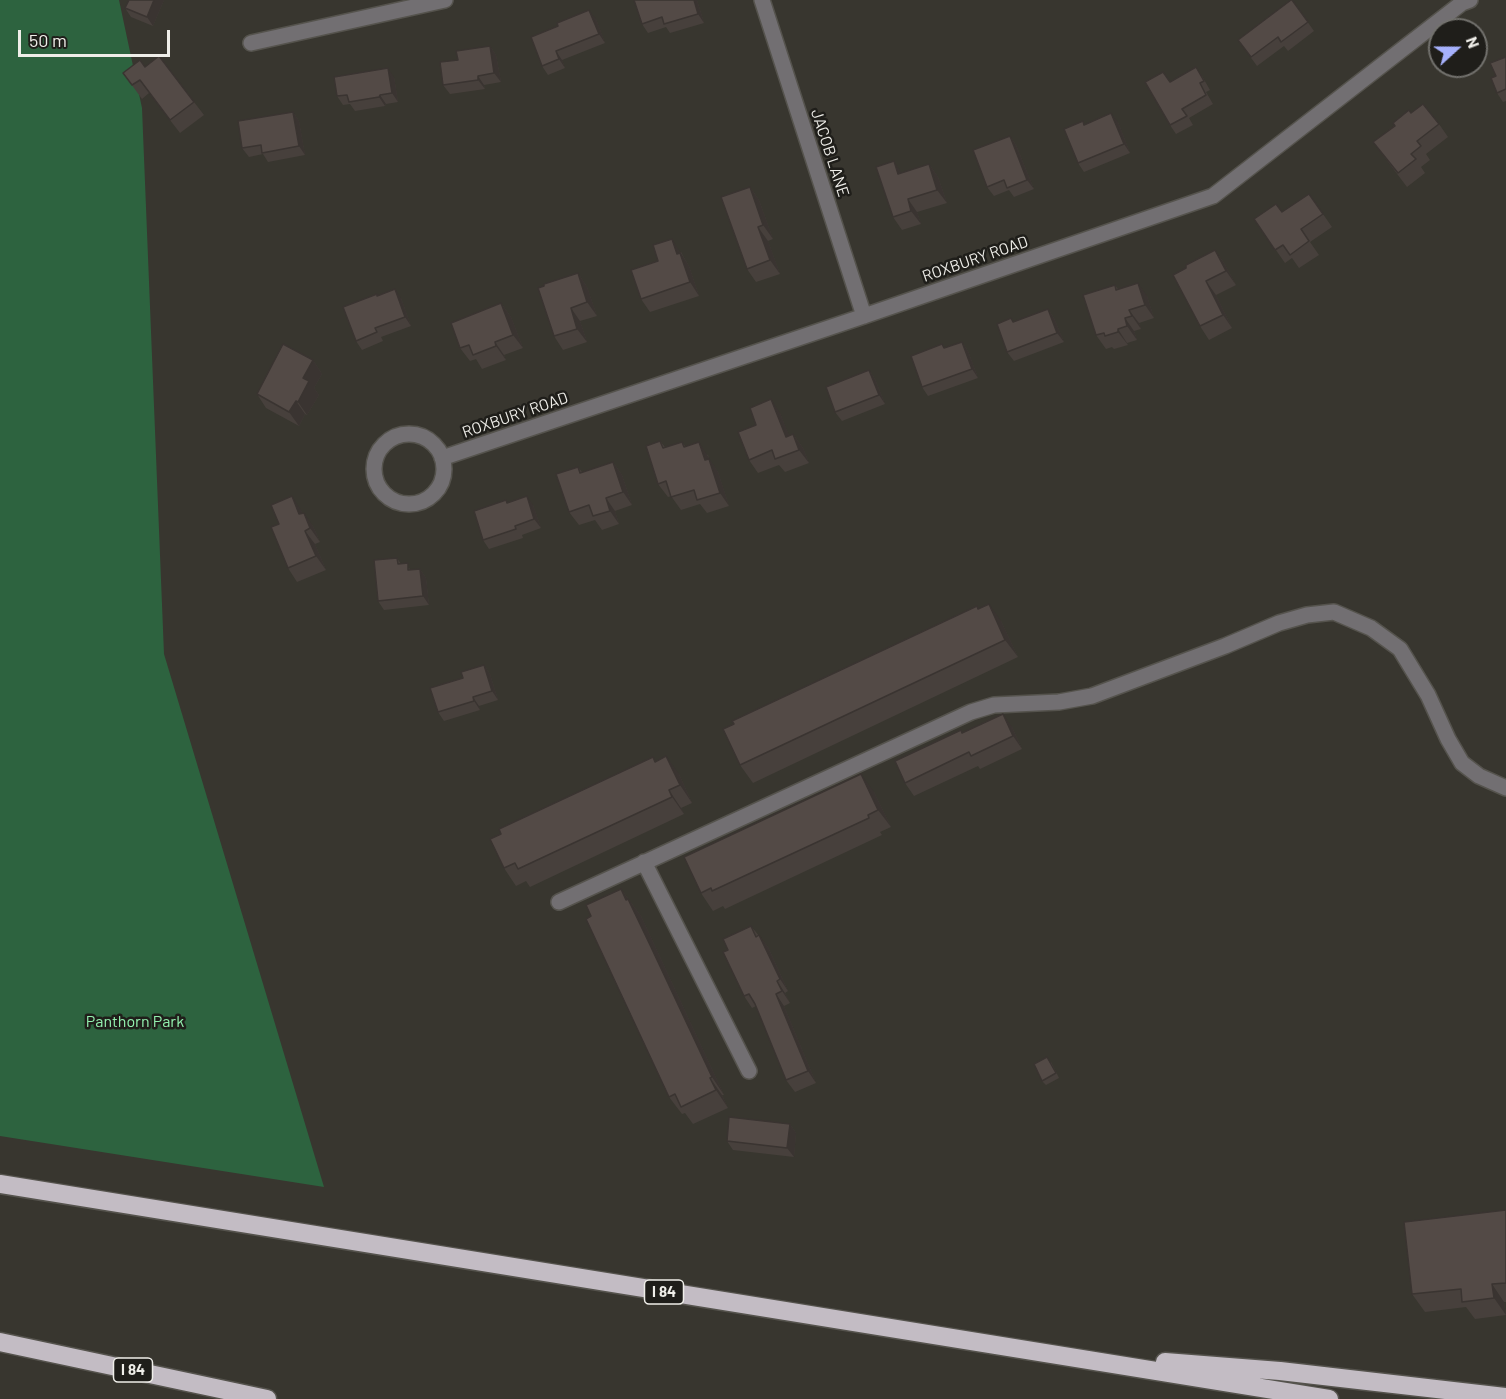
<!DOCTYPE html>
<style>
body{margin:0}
#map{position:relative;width:1506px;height:1399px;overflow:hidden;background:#38362f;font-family:Barlow,sans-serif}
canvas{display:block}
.north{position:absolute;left:1428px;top:18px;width:60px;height:60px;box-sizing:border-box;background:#1f1e1a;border:2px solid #72716d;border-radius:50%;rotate:69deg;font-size:16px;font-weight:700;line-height:24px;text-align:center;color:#efeee9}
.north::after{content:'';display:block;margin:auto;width:21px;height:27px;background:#a6b1fc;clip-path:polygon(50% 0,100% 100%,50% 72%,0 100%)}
.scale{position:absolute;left:18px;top:30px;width:152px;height:27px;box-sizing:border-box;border:3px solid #efeee9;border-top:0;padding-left:8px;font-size:18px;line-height:21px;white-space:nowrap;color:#efeee9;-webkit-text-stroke:4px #1f1e1a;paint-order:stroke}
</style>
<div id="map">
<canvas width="1506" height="1399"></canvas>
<div class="north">N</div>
<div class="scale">50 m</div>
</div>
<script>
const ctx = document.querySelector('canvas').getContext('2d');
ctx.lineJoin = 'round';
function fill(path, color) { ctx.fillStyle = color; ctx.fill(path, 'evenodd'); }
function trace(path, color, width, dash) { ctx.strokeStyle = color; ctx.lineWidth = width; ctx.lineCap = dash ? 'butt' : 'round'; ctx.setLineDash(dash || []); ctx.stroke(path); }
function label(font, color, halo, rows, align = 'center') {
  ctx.font = font + ' Barlow,sans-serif'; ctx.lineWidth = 5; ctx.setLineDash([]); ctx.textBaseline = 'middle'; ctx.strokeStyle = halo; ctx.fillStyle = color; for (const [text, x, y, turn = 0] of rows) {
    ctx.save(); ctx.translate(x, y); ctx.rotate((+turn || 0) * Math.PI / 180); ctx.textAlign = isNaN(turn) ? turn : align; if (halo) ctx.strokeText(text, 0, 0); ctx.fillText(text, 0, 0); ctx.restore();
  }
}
const green = new Path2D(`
 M0 0H119L142 108 164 654 324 1187 0 1136Z`);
const minor = new Path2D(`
 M762 0 864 316
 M251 43 445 0
 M374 469a35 35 0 1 1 70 0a35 35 0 1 1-70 0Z
 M442 458 864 316 1213 196 1462 3 1470 0
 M644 862 749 1071
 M559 902 971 712 994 705 1059 702 1092 696 1225 646 1279 623 1307 615 1334 612 1371 628 1400 649 1428 695 1448 739 1462 763 1479 776 1506 788`);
const highway = new Path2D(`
 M0 1184 1329 1399
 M0 1342 267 1399
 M1165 1362 1280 1371 1506 1397`);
const wall = new Path2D(`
 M164 0 153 26 131 17 125 8Z
 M697 0 704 23 670 33 666 27 648 33 642 24Z
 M1292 0 1314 31 1288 51 1284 46 1257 66 1238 40Z
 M596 19 605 43 562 60 565 68 548 75 542 66 558 26Z
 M490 46 496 55 501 82 484 85 485 89 450 94 443 85 458 60Z
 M1506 57V101L1503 102 1497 93 1496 76Z
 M145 67 194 102 204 115 180 133 149 93 142 99 123 73Z
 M1202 76 1210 90 1206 92 1213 104 1189 118 1193 125 1176 134 1170 125V82Z
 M394 77 398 102 386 104 385 106 355 111 350 104 343 105 337 96Z
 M293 112 299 121 305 155 268 162 263 154 249 157 242 148Z
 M1411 113 1439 124 1448 137 1426 154 1430 160 1421 167 1425 173 1407 187 1373 142Z
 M1118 122 1130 153 1084 172 1078 163Z
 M1010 136 1016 145 1034 189 1014 197 1009 190 994 196 987 187Z
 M929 164 938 177 947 203 917 212 921 224 902 230 893 217 902 173Z
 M750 187 759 200 773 239 768 241 780 274 756 282 747 269Z
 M1309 194 1332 227 1310 242 1319 255 1299 268 1292 258 1285 263 1254 219 1282 212Z
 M1215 250 1224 263 1236 285 1216 295 1232 328 1209 340 1200 326 1186 268Z
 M681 252 683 256 689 266 699 296 650 312 641 299 658 261Z
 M578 273 587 287 597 316 580 321 587 342 563 350 554 336Z
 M1115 285 1118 289 1147 296 1154 318 1139 323 1141 329 1134 331 1137 340 1127 343 1128 345 1114 349 1112 347 1106 349 1096 335Z
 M378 296 401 298 411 326 381 337 383 341 362 350 356 341Z
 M501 303 511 317 523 348 504 355 506 360 482 369 476 359 470 361 460 348Z
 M1048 309 1054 318 1064 342 1014 361 1007 352 1014 322Z
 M962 342 968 351 978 378 928 396 922 387 945 348Z
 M313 360 322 374 314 388 319 395 307 415 305 414 299 426 266 408 257 394Z
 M869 370 875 379 885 404 842 421 835 412Z
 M780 413 789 436 793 434 803 448 809 463 785 472 779 465 758 473 749 460 756 425Z
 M660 441 665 447 682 442 685 446 708 455 709 459 718 472 729 506 707 513 700 504 681 510 671 496 668 497 658 484Z
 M613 462 622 475 632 505 615 511 619 524 602 530 595 520 579 525 569 512 578 467 582 472Z
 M506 500 508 503 533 505 541 528 522 535 523 538 489 549 483 540Z
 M301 510 302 513 313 526 320 542 315 544 326 570 297 582 288 568 279 524Z
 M397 558 401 564 412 570 420 569 426 578 429 605 384 610 378 601Z
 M979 609 1001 621 1018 657 753 783 740 765Z
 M484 665 490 674 498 700 479 706 480 710 444 721 438 712 463 678Z
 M1012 727 1022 749 980 769 978 766 914 796 905 783 961 730 963 733Z
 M656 761 679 774 692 803 681 808 684 814 530 887 526 881 516 886 504 868Z
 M874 792 891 827 880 832 882 835 725 909 723 906 713 911 701 893Z
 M621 889 641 916 724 1095H722L728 1108 693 1124 685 1113 682 1114 669 1097Z
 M751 926 768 947 788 991 785 993 790 1003 784 1006 816 1083 795 1092 786 1080 756 1006 752 1008 744 996 728 950Z
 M1051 1062 1059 1078 1046 1085 1042 1081Z
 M790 1124 796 1133 794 1157 733 1150 727 1141Z
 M1506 1210V1302H1504L1506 1315 1475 1319 1466 1307 1425 1312 1412 1294Z`);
const shadedWall = new Path2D(`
 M154 0H164L153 26 147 17Z
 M694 0H697L704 23 698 14Z
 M589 10 596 19 605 43 599 34Z
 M490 46 496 55 501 82 494 73Z
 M556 51 562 60 565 68 559 59Z
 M388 68 394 77 398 102 392 93Z
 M478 76 484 85 485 89 478 80Z
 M380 95 386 104 385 106 379 97Z
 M293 112 299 121 305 155 299 146Z
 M1111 113 1118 122 1130 153 1124 144Z
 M1010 136 1016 145 1034 189 1027 180Z
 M894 161 903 175 898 174Z
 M929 164 938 177 947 203 937 190Z
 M750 187 759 200 773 239 763 225Z
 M908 199 917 212 921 224 911 211Z
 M758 227 768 241 780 274 770 260Z
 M672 239 689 266 699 296 690 282 677 254Z
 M1215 250 1224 263 1236 285 1226 271Z
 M578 273 587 287 597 316 587 302Z
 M1206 281 1216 295 1232 328 1223 315Z
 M1138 283 1147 296 1154 318 1145 305Z
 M395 289 401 298 411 326 405 317Z
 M501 303 511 317 523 348 513 335Z
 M571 308 580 321 587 342 577 329Z
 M1048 309 1054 318 1064 342 1057 333Z
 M1129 310 1139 323 1141 329 1132 316Z
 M1125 318 1134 331 1137 340 1127 326Z
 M1118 329 1127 343 1128 345 1118 332Z
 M495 342 504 355 506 360 496 346Z
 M962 342 968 351 978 378 972 369Z
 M313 360 322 374 314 388 319 395 307 415 298 402 303 378Z
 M869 370 875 379 885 404 879 395Z
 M771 399 780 413 795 450 786 437Z
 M296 401 305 414 299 426 289 412Z
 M793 434 803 448 809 463 799 450Z
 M699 442 718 472 729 506 720 493 705 460Z
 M613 462 622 475 632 505 623 492Z
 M292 496 301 510 309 528 299 514Z
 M527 496 533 505 541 528 534 519Z
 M606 498 615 511 619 524 610 511Z
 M304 513 313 526 320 542 310 528Z
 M305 531 315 544 326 570 316 556Z
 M420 569 426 578 429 605 423 596Z
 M989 604 1001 621 1018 657 1005 640Z
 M484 665 490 674 498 700 492 691Z
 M473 697 479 706 480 710 474 701Z
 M1003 714 1012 727 1022 749 1013 736Z
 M666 756 679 774 692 803 680 785Z
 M861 774 874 792 891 827 878 810Z
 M669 790 681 808 684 814 672 797Z
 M621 889 641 916 724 1095 712 1077Z
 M759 935 768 947 788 991 780 979Z
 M777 981 785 993 790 1003 782 991Z
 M776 994 784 1006 816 1083 808 1071Z
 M710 1078 722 1095 728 1108 716 1090Z
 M790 1124 796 1133 794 1157 787 1148Z
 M1492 1284 1504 1302 1506 1315 1494 1298Z`);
const building = new Path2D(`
 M129 0H154L147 17 125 8Z
 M634 0H694L698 14 664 24 662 17 642 24Z
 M1291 0H1292L1308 22 1281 42 1278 37 1251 57 1238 40Z
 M589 10 599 34 556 51 559 59 542 66 531 37 558 26 557 23Z
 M490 46 494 73 478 76V80L443 85 440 62 458 60 456 51Z
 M159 56 194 102 170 120 140 80 132 85 123 73 140 60 145 67Z
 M1506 57V89L1497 93 1491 78 1496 76 1490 63Z
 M1196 67 1204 81 1200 83 1206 95 1182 109 1187 116 1170 125 1145 82 1163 72 1170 82Z
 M388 68 392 93 380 95 379 97 349 102 347 95 337 96 334 77Z
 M1423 104 1439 124 1417 141 1421 146 1411 154 1416 159 1398 173 1373 142 1395 126 1393 123 1409 110 1411 113Z
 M293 112 299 146 262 153 261 145 242 148 238 121Z
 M1111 113 1124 144 1078 163 1064 129 1083 121 1084 125Z
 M1010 136 1027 180 1007 188 1004 180 987 187 973 150Z
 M894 161 898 174 929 164 937 190 908 199 911 211 893 217 876 167Z
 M750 187 763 225 758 227 770 260 747 269 721 197Z
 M1309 194 1323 214 1301 229 1309 241 1290 255 1283 245 1275 250 1254 219 1276 204 1282 212Z
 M672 239 677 254 680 253 690 282 641 299 631 270 658 261 653 245Z
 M1215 250 1226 271 1206 281 1223 315 1200 326 1173 275 1186 268V265Z
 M578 273 587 302 571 308 577 329 554 336 538 288 544 286V284Z
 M1138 283 1145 305 1129 310 1132 316 1125 318 1127 326 1118 329V332L1105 336 1104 333 1096 335 1083 295 1115 285 1116 290Z
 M395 289 405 317 375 328 377 332 356 341 343 307 377 294V296Z
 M501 303 513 335 495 342 496 346 473 355 469 345 460 348 451 323Z
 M1048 309 1057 333 1007 352 997 324 1011 318 1013 322Z
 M962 342 972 369 922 387 911 356 942 344 944 348Z
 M283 344 313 360 303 378 309 381 298 402 296 401 289 412 257 394Z
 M869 370 879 395 835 412 826 387Z
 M771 399 786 437 793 434 799 450 775 459 772 450 749 460 738 432 756 425 750 408Z
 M660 441 663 448 682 442 684 447 699 442 705 460 709 459 720 493 697 500 694 490 671 497 666 481 658 484 646 446Z
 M613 462 623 492 606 498 610 511 593 516 589 505 569 512 556 474 578 467 580 473Z
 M292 496 299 514 304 513 310 528 305 531 316 556 288 568 271 527 279 524 271 505Z
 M527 496 534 519 515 526 516 529 483 540 474 511 506 500 507 503Z
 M397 558 398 564 408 563V570L420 569 423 596 378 601 374 560Z
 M989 604 1005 640 740 765 723 729 734 724 732 721 977 606 978 609Z
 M484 665 492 691 473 697 474 701 438 712 430 688 463 678 461 672Z
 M1003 714 1013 736 971 756 969 752 905 783 895 761 961 730 962 733Z
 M666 756 680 785 669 790 672 797 518 869 515 863 504 868 490 839 501 834 499 829 653 757 655 762Z
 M861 774 878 810 868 815 869 818 712 891 711 888 701 893 684 857Z
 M621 889 626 900 628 899 650 945 712 1077 710 1078 716 1090 681 1107 675 1094 669 1097 586 919 591 916 586 905Z
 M751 926 756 937 759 935 780 979 777 981 782 991 776 994 808 1071 786 1080 755 1004 749 994 744 996 723 952 728 950 723 939Z
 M1047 1057 1056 1073 1042 1081 1034 1064Z
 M729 1117 790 1124 787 1148 727 1141Z
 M1506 1210V1283L1492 1284 1494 1298 1462 1302 1461 1289 1412 1294 1404 1222Z`);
const shields = [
 [664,1292,39],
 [133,1370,39]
];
const shieldNames = [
 ["I 84",664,1292],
 ["I 84",133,1370]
];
const streetNames = [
 ["JACOB LANE",830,153,72],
 ["ROXBURY ROAD",975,259,-19],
 ["ROXBURY ROAD",515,415,-19]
];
const parkNames = [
 ["Panthorn Park",135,1022]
];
fill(green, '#2d633f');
trace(minor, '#55534d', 18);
trace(highway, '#55534d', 21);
trace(minor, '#726f72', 15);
trace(highway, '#c3bcc4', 18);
fill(wall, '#47403c');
fill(shadedWall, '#3a3431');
fill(building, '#534a46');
trace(building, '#3a3431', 1.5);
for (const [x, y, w] of shields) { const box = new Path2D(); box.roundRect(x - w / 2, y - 12, w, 24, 4.5); ctx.fillStyle = '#1f1e1a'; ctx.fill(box); trace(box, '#efeee9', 1.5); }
label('bold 15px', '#efeee9', null, shieldNames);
label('16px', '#efeee9', '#1f1e1a', streetNames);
label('16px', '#93f1af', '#1f1e1a', parkNames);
</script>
